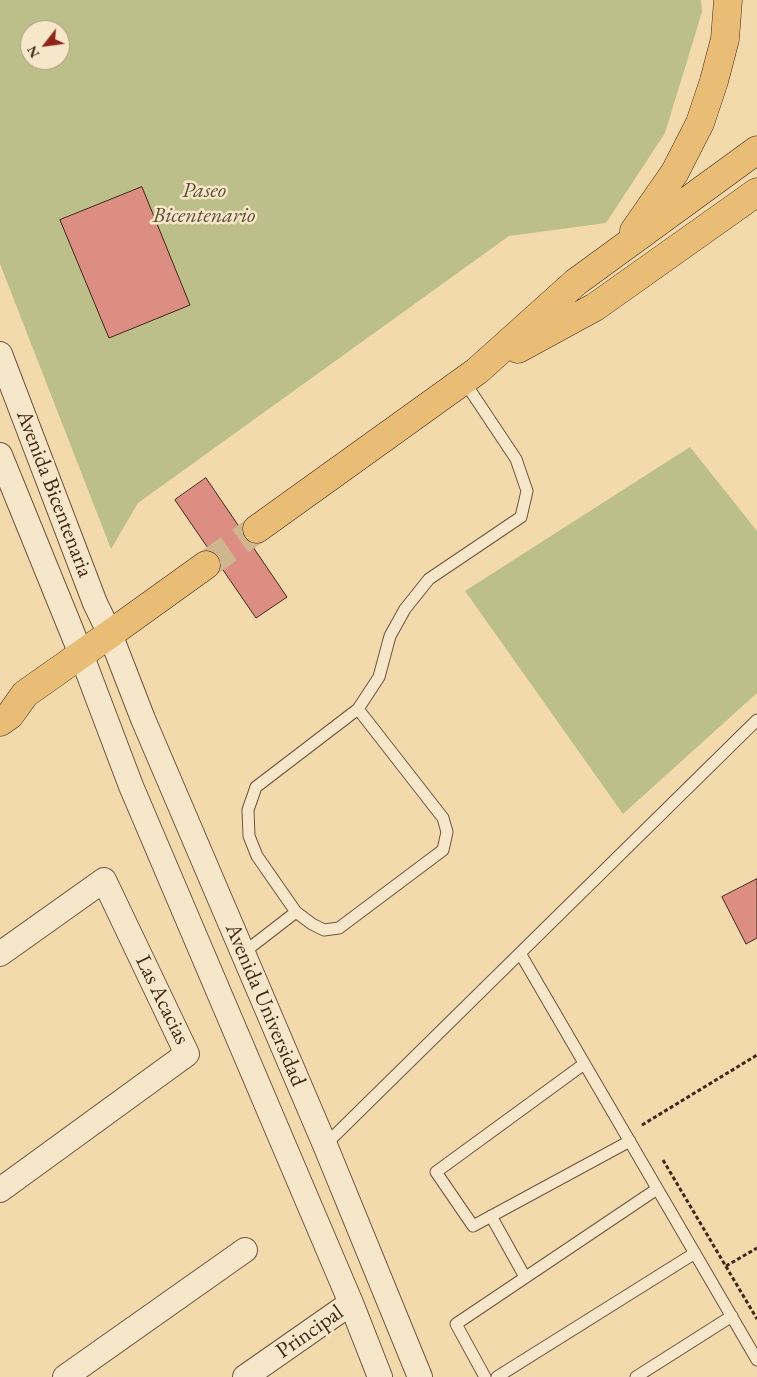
<!DOCTYPE html>
<style>
body{margin:0}
#map{position:relative;width:757px;height:1377px;overflow:hidden;background:#f3daad;font-family:"EB Garamond",serif}
canvas{display:block}
.north{position:absolute;left:20px;top:20px;width:50px;height:50px;box-sizing:border-box;background:#f7e7ca;border:1px solid #af9a83;border-radius:50%;rotate:240deg;font-size:14px;font-weight:700;line-height:20px;text-align:center;color:#422619}
.north::after{content:'';display:block;margin:auto;width:18px;height:22px;background:#8f2418;clip-path:polygon(50% 0,100% 100%,50% 72%,0 100%)}
</style>
<div id="map">
<canvas width="757" height="1377"></canvas>
<div class="north">N</div>
</div>
<script>
const ctx = document.querySelector('canvas').getContext('2d');
ctx.lineJoin = 'round';
function fill(path, color) { ctx.fillStyle = color; ctx.fill(path, 'evenodd'); }
function trace(path, color, width, dash) { ctx.strokeStyle = color; ctx.lineWidth = width; ctx.lineCap = dash ? 'butt' : 'round'; ctx.setLineDash(dash || []); ctx.stroke(path); }
function label(font, color, halo, rows, align = 'center') {
  ctx.font = font + ' "EB Garamond",serif'; ctx.lineWidth = 5; ctx.setLineDash([]); ctx.textBaseline = 'middle'; ctx.strokeStyle = halo; ctx.fillStyle = color; for (const [text, x, y, turn = 0] of rows) {
    ctx.save(); ctx.translate(x, y); ctx.rotate((+turn || 0) * Math.PI / 180); ctx.textAlign = isNaN(turn) ? turn : align; if (halo) ctx.strokeText(text, 0, 0); ctx.fillText(text, 0, 0); ctx.restore();
  }
}
const green = new Path2D(`
 M0 0H701L702 12 665 133 606 223 509 236 138 503 111 549 0 264ZM30 30H60V60H30Z
 M690 447 757 531V693L623 814 465 591Z`);
const building = new Path2D(`
 M142 187 190 305 109 338 60 220Z
 M206 478 287 597 256 618 175 500Z
 M757 879V938L746 944 722 897Z`);
const highwayTunnel = new Path2D(`
 M206 565 257 529`);
const path = new Path2D(`
 M642 1125 757 1055
 M663 1160 757 1319
 M726 1266 757 1248`);
const lane = new Path2D(`
 M358 709 443 818 447 832 443 850 339 928 324 930 312 924 296 912 257 856 249 836 248 810 256 787 358 709 379 677 390 636 405 609 429 579 521 517 527 491 516 459 464 381
 M243 953 296 912
 M520 953 757 1360
 M584 1064 436 1172 473 1226 630 1141
 M325 1145 757 720
 M491 1216 525 1277
 M485 1377 456 1324 657 1189
 M497 1377 695 1253
 M636 1377 732 1316`);
const street = new Path2D(`
 M0 354 95 603 110 634 143 719 325 1145 420 1377
 M0 455 81 654 131 786 351 1303 380 1377
 M0 954 104 880 187 1054 0 1190
 M65 1377 245 1250
 M245 1377 351 1303`);
const primary = new Path2D(`
 M0 722 10 715 25 694 110 634`);
const highway = new Path2D(`
 M634 231 675 172 700 123 714 81 725 39 728 0
 M518 349 595 307 757 192
 M257 529 477 371 576 282 757 150
 M110 634 206 565`);
const parkNames = [
 ["Paseo",204,191],
 ["Bicentenario",204,216]
];
const streetNames = [
 ["Avenida Bicentenaria",54,494,69],
 ["Las Acacias",162,1000,64],
 ["Avenida Universidad",265,1005,67],
 ["Principal",310,1332,-35]
];
fill(green, '#bcbf89');
fill(building, '#dd8e82');
trace(building, '#422619', 1);
trace(highwayTunnel, '#d0b68f', 28, [28, 14]);
trace(lane, '#6e533e', 13);
trace(street, '#6e533e', 26);
trace(primary, '#422619', 29);
trace(highway, '#422619', 29);
trace(path, '#422619', 3, [4, 2.5]);
trace(lane, '#f7e7ca', 11);
trace(street, '#f7e7ca', 24);
trace(primary, '#eabd76', 28);
trace(highway, '#eabd76', 28);
label('italic 22px', '#604c35', '#f7e7ca', parkNames);
label('22px', '#422619', '#f7e7ca', streetNames);
</script>
